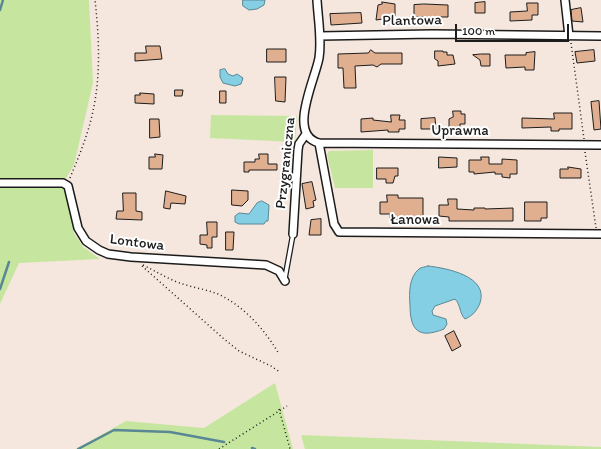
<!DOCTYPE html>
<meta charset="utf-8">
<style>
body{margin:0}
#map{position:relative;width:601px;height:449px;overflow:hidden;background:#f5e7de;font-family:Itim,sans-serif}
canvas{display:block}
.scale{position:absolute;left:455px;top:24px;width:114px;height:18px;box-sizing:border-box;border:2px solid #1c1c1c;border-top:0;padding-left:5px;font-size:12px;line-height:14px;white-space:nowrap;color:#1c1c1c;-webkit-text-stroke:3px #fff;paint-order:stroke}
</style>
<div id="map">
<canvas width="601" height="449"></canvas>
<div class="scale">100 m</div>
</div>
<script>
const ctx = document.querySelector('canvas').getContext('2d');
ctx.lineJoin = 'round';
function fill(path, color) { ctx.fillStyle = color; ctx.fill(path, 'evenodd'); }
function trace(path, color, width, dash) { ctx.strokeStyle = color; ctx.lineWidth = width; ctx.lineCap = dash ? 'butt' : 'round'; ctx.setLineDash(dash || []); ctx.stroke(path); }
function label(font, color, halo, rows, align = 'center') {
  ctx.font = font + ' Itim,sans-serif'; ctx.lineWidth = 4; ctx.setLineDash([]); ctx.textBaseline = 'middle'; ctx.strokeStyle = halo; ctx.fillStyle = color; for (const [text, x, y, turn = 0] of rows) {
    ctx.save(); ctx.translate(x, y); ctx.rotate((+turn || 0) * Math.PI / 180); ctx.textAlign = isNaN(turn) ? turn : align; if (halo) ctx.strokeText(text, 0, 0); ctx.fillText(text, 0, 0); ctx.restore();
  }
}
const green = new Path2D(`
 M0 0H89L93 83 74 165 66 178 68 199 74 233 83 247 100 259 19 263 0 304Z
 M211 115 297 116 295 142 210 138Z
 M373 150V188H335L327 155 329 151Z
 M275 383 293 449H76L126 421 204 428Z
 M301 435 601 447V449H305Z`);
const water = new Path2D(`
 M243 0H265L264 5 257 9 249 10 243 6Z
 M225 69 228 74 233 76 237 74 243 78 241 84 235 86 223 83 220 77V70Z
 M262 201 269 205 268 221H266L264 224H239L235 222V216L239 213 249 214 257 203Z
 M428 266C446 268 489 276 480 303 477 311 472 316 465 319 459 313 461 305 455 299L435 306 432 311 433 315 446 319 447 324 444 329C419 339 410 331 410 305 409 293 409 277 419 269 421 267 426 267 428 266Z`);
const stream = new Path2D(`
 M0 10 3 0
 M0 289 9 262
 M252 448 255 449
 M78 449 114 430 170 432 224 442`);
const building = new Path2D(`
 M382 2 395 4V16H383V19L376 20 378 5 382 4Z
 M485 2V13H475V3Z
 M527 3H538V15H532V20L510 21V12L527 11Z
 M424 4 448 5V17H439V20H423V17H414V5Z
 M581 8 583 22 572 21 571 10Z
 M361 13 362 23 331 25 330 14Z
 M146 46H160L162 59 135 61V53H146Z
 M267 49H286V62H267Z
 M371 50 375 53H402V64H381L377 67 373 65 355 66 356 88H344L343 68H338V54L368 53Z
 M594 50 595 61 577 63 575 52Z
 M435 51H443V52H447V55H453L455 64 438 66V61L435 59Z
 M535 52 534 70H525V67L506 68 505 55H526V53Z
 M481 54H490V66H481L480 60 473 55Z
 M275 77H286L285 102 276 101Z
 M175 90H183L182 96H175Z
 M220 91H226V103H220Z
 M140 93 154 94V104L135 103V95H140Z
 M599 101 601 129 594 130 591 102Z
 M453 111H461V114H465V124H460V127H457V131H449V119L453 117Z
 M554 113H572V129H559V131H551V127L522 128V118L554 119Z
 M391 115H400L399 120H405V129H399V132H388V130L361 132V119L373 118V120L391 122Z
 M435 118 436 129H421V119Z
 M150 119H159L160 137 150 138Z
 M155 154 163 155 162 169H149V157H155Z
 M259 154H268V164H277V170H249V172H244V162H255V159H259Z
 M439 157 457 158V167L439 168Z
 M481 157H489V164H502V159L517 160V174H510V178L502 177V174H495V172L474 174V172H469V160H481Z
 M568 167 581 169V178H560V169H568Z
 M377 168H398V176H395L393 183H386V179H377Z
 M312 182 316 200 313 201 314 207 306 209 302 184Z
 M232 190 248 191V200L242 206 232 205Z
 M166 191 186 196 185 204 171 203 170 209 164 208Z
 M123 193H136V211L142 212V220L116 219 117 211H123Z
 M387 195H398V198H423V220L390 219V214H380V202H387Z
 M448 199H457V209L474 210V208H485V209L513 208V221H449V217L439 216V205H448Z
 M525 202H547V218H541V221H525Z
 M321 219V235H309L311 220Z
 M207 222H217V237H212V248H207V245L200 244V235H207Z
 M226 232H234L233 250H226Z
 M454 331 461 346 452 351 445 336Z`);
const path = new Path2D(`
 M571 43 584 139
 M585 152 596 228
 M70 178C79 156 88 135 93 111 101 75 99 36 95 0
 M143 265C155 271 165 277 177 282 190 287 205 289 218 294 244 306 265 330 279 354
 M142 266 224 339 239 351 271 366 280 372
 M279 409 290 449
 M219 449 287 406`);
const service = new Path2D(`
 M285 278 293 234`);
const minor = new Path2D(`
 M317 0C318 19 322 40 319 58 315 80 287 135 319 143L334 224 339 232 601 234
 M565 0 569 36
 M320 36 432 34 601 36
 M319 143 601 145
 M0 183H63L68 186 78 228 86 241 99 250 108 254 131 257 266 265 279 271 285 281
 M293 234 298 150 299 144 306 134`);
const streetNames = [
 ["Plantowa",412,21,-1],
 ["Uprawna",460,131],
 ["Przygraniczna",286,163,-84],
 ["Łanowa",415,220],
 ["Lontowa",137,243,7]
];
fill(green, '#c6e69f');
fill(water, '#84cfe4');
trace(water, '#5a8794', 1);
trace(stream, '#5a8794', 2.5);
fill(building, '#dfaf90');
trace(building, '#1c1c1c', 1);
trace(service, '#1c1c1c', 6);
trace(minor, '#1c1c1c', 10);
trace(path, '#1c1c1c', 1.5, [1, 3]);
trace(service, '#fff', 3.5);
trace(minor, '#fff', 7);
label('15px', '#1c1c1c', '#fff', streetNames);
</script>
